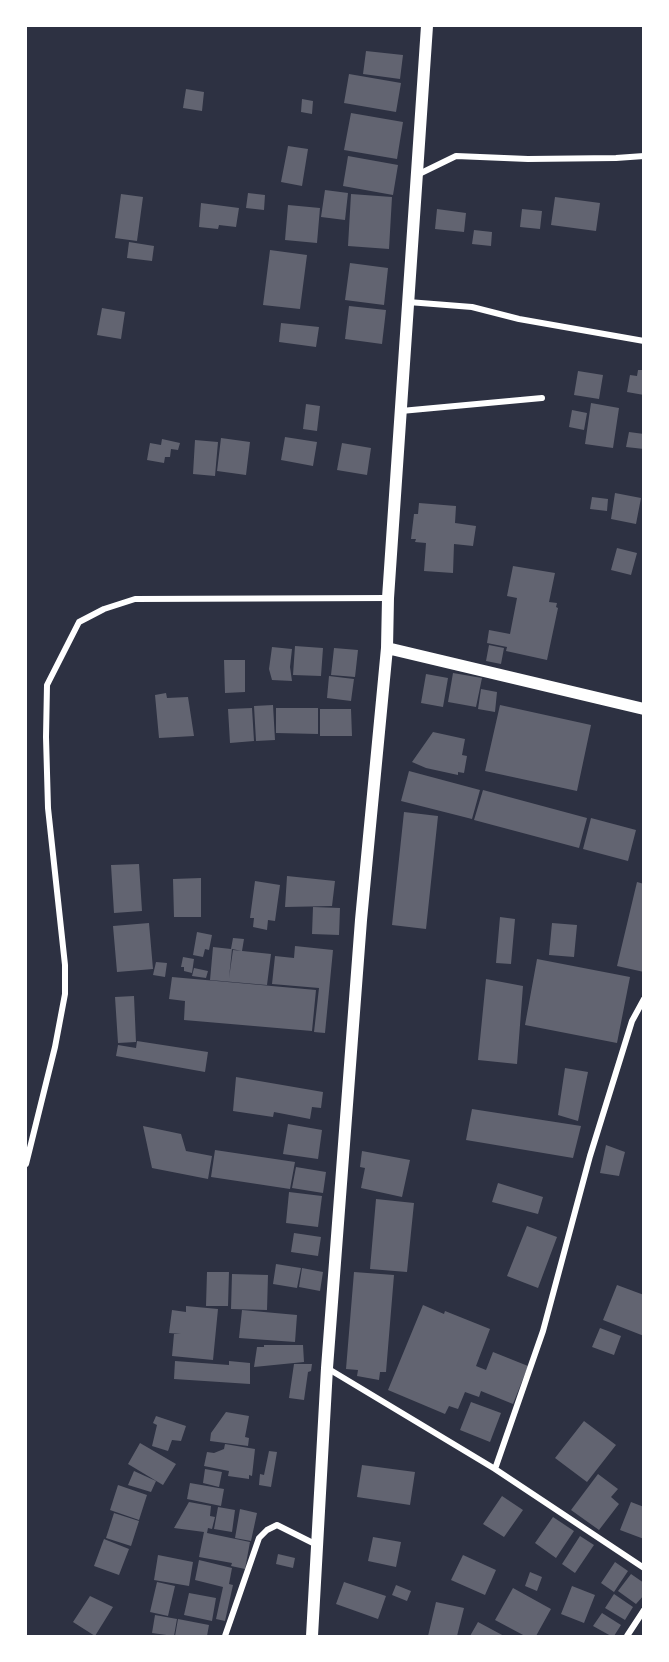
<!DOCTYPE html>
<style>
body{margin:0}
#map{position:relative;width:669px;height:1662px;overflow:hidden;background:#2d3142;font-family:"Exo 2",sans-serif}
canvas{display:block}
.frame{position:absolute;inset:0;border:27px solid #fff;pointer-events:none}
</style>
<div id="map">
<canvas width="669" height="1662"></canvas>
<div class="frame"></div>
</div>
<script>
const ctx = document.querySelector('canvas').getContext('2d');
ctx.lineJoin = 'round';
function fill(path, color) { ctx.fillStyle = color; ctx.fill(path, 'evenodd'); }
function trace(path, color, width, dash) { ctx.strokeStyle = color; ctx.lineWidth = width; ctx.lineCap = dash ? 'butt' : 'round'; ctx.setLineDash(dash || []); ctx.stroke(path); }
const building = new Path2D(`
 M366 51 403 55 400 79 363 74Z
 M349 74 401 83 396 112 344 103Z
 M186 89 204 92 202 111 183 108Z
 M302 99 313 101 312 114 301 112Z
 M351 113 403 122 397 159 344 150Z
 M288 146 308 149 302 186 281 182Z
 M348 156 398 165 393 195 343 186Z
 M325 190 348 193 345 220 321 217Z
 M248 193 265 195 264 210 246 208Z
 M121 194 143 197 137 241 115 238Z
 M351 194 392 197 389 249 348 246Z
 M555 197 600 203 596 231 551 225Z
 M201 203 239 208 236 227 219 225 218 229 199 227Z
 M288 205 320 208 317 243 285 240Z
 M437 209 466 213 464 232 435 229Z
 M522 209 542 211 540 229 520 227Z
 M474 230 492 232 491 246 472 244Z
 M129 242 154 246 152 261 127 258Z
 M270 250 307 255 300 309 263 305Z
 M350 263 388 268 384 305 345 300Z
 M349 306 386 310 382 344 345 339Z
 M102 308 125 312 121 339 97 335Z
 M281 323 319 327 316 347 279 342Z
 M638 370H644V395L627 392 630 375 637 376Z
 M578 371 603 375 599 399 574 395Z
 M591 403 619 408 613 448 585 444Z
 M306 404 320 406 317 431 303 429Z
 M572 410 587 413 584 430 569 427Z
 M629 432 644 434V449L626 447Z
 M285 437 317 442 313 466 281 460Z
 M221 438 250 442 246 475 217 471Z
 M162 439 180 443 178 450 171 449 170 457H165L164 463 147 460 150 443 161 445Z
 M195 440 218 442 215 476 193 474Z
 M342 443 371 448 367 475 337 470Z
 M615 493 641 498 636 524 611 519Z
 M592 497 608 499 607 511 590 509Z
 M419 503 456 506 455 523 476 526 473 546 454 544 453 573 424 571 426 543 415 542 416 539H411L414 514H418Z
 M617 548 637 553 631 575 611 570Z
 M513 566 555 573 549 602 557 603 556 607 558 608 547 660 506 651 507 647 487 643 489 630 510 634 517 598 507 596Z
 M489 645 504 648 501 664 486 661Z
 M295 646 323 648 321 676 293 675Z
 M272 647 292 649 290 667 292 681 272 680 269 669Z
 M334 648 358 650 355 677 331 675Z
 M224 660H245V692L225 693Z
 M453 673 482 678 476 707 448 702Z
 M426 674 448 678 443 707 421 703Z
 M329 676 354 679 351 701 327 698Z
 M481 689 497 692 495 712 478 709Z
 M166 693 167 698 188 697 194 736 159 738 155 695Z
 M273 705 275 740 256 741 254 706Z
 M500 705 591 725 577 791 485 771Z
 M252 708 254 741 230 743 228 709Z
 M276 708H318V734L276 733Z
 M320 709H351L352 736H320Z
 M433 732 465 739 462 755 467 756 464 773 458 772V775L426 768 412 762Z
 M409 771 480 790 472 819 401 801Z
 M483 790 587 818 579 848 474 820Z
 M404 812 438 816 426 929 392 925Z
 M591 818 636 830 628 861 583 849Z
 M139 864 142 911 114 913 111 865Z
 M287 876 335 881 332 906 285 907Z
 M201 878V917H174L173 879Z
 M255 881 280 885 275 921 268 920 267 930 253 927 254 918H250Z
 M637 882 644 884V972L617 966Z
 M313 907 340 908 339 935 312 934Z
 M500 917 515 919 511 964 496 963Z
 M149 923 153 969 117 972 113 926Z
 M552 923 577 925 574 957 549 955Z
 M197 932 212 935 209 950 205 949 203 957 193 955Z
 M233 938 244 939 242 951 232 949 229 978 233 950 271 954 267 985 210 980 213 947 231 949Z
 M295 946 333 950 325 1033 314 1032 319 988 272 984 275 956 294 958Z
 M183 957 194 959 192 973 184 971V967H181Z
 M537 959 630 977 617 1043 525 1025Z
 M156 962 167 963 165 977 153 975Z
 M194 968 208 971 206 978 192 976Z
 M172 977 316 990 312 1031 184 1020 185 1001 169 999Z
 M486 979 523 986 517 1064 478 1060Z
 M134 996 136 1042 118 1043 115 997Z
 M137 1041 208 1052 205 1072 116 1056 118 1045 136 1048Z
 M565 1068 588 1072 578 1121 558 1115Z
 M236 1077 323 1092 321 1108 312 1107 310 1119 274 1112 273 1117 233 1111Z
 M472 1109 581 1126 573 1158 466 1140Z
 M288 1124 322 1130 318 1159 283 1154Z
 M143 1126 181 1134 186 1151 212 1156 208 1179 152 1168Z
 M606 1145 625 1152 619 1176 600 1173Z
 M215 1150 295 1162 290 1189 211 1177Z
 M362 1151 410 1160 402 1197 361 1188 365 1168 360 1167Z
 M296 1167 326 1172 323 1193 292 1188Z
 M498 1183 543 1197 538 1214 492 1202Z
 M289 1192 322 1196 318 1227 286 1223Z
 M376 1199 414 1203 407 1272 370 1269Z
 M527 1226 557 1237 538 1288 507 1276Z
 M294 1233 321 1237 318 1256 291 1252Z
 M276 1264 301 1268 297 1288 273 1284Z
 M302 1268 323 1272 320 1291 299 1287Z
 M207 1272H229L228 1306H206Z
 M354 1272 394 1275 386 1372H380L379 1380 357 1376 358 1370 346 1369Z
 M232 1274 268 1275 267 1310 231 1309Z
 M617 1285 644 1295V1336L603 1320Z
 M423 1305 444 1314 445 1311 490 1329 476 1366 486 1370 493 1352 528 1366 513 1404 481 1391 479 1397 465 1392 458 1409 449 1406 445 1414 388 1390Z
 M186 1306 218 1309 213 1360 172 1356 174 1334H181L169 1333 172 1310 186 1312Z
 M242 1310 297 1315 295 1342 239 1338Z
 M600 1328 621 1336 614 1355 592 1347Z
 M264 1345H303L304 1362 254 1367 257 1347H264Z
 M175 1361 229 1365V1361L250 1363V1384L174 1379Z
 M294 1364H312L311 1371 308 1372 304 1400 289 1398Z
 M471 1402 501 1413 490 1442 460 1430Z
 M226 1412 249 1416 245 1437 249 1438 248 1446 210 1441 211 1433Z
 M156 1416 186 1426 181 1441 172 1440 168 1451 152 1446 157 1425 153 1423Z
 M584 1421 616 1445 587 1482 555 1458Z
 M140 1443 176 1464 163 1485 128 1464Z
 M225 1444 255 1449 252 1476 249 1475V1479L228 1476 229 1471 204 1466 207 1452 214 1453 224 1449Z
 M269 1451 277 1452 271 1487 259 1485 260 1474 264 1475Z
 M362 1465 415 1472 410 1505 357 1497Z
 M205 1469 222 1472 219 1487 203 1483Z
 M134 1471 156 1481 151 1492 128 1485Z
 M598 1474 618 1489 611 1497 619 1504 599 1530 571 1510Z
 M190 1483 224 1489 221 1506 187 1499Z
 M118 1485 147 1495 139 1520 110 1510Z
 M502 1496 523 1510 504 1537 483 1524Z
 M189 1502 211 1506 210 1516 215 1517 212 1529 208 1528 207 1533 250 1542 245 1569 231 1566 232 1563 199 1557 204 1532 174 1528Z
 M631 1502 644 1507V1539L620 1530Z
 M218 1507 235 1510 232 1532 214 1529Z
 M240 1509 257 1513 251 1541 235 1538Z
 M114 1513 139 1521 131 1546 106 1538Z
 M553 1517 574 1531 556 1558 535 1543Z
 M580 1536 594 1545 575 1573 562 1564Z
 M373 1537 401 1542 396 1567 368 1561Z
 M104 1539 129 1549 119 1575 94 1566Z
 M278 1554 295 1558 293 1568 276 1564Z
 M158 1555 193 1562 189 1586 154 1580Z
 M463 1555 496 1570 485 1595 451 1580Z
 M199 1560 232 1568 229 1584 233 1585 225 1621 216 1619 223 1587 195 1580Z
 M615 1562 628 1571 614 1592 601 1583Z
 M530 1572 542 1577 537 1591 525 1586Z
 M631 1574 644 1583V1595L636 1604 618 1591Z
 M157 1582 175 1586 168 1616 150 1612Z
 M344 1582 386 1596 378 1619 336 1604Z
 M396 1585 411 1591 407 1601 392 1595Z
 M572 1586 595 1595 584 1623 561 1614Z
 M513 1588 551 1609 536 1636H525L495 1620Z
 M189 1593 216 1598 212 1621 184 1615Z
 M614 1594 633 1607 625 1620 605 1608Z
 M90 1596 113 1607 95 1636 73 1622Z
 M436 1602 464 1608 457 1636H428Z
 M602 1613 621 1625 614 1636H611L593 1626Z
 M155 1615 177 1619 174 1636 152 1633Z
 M178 1619 209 1625 207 1636H175Z
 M478 1622 504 1636H470Z`);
const minor = new Path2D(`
 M417 175 456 156 528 159 616 158 644 156
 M408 302 472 307 519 319 644 341
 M401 411 542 398
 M26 1164 55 1047 65 994V965L48 808 46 737 47 685 79 622 104 609 135 599 388 598
 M327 1368 495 1469 644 1568
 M495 1469 543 1331 590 1156 632 1021 644 999
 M225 1636 259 1538 267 1530 277 1525 317 1545
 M627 1636 644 1610`);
const secondary = new Path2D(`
 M387 648 644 709
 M312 1636 327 1368 361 920 387 648 388 598 427 26`);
fill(building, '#626471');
trace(minor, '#fff', 6);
trace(secondary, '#fff', 12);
</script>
